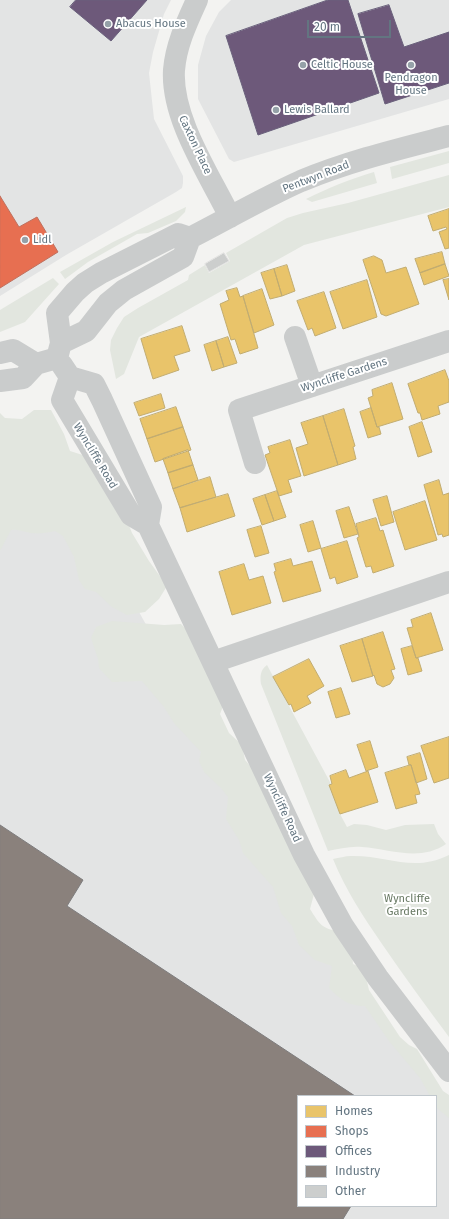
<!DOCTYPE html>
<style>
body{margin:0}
#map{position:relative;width:449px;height:1219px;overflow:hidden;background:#f3f3f1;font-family:"Fira Sans",sans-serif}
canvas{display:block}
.legend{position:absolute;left:297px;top:1095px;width:140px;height:112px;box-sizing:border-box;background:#fff;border:1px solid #c1c8cd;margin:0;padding:5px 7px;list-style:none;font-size:12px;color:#637581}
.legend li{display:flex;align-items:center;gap:8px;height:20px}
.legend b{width:20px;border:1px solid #c1c8cd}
.scale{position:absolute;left:307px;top:20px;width:84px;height:18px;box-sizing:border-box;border:2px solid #637581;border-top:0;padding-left:5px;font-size:12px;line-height:14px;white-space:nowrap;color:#637581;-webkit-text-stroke:3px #fff;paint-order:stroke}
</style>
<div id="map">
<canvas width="449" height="1219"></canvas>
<ul class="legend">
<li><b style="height:11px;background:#e9c46a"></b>Homes</li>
<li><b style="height:11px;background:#e76f51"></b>Shops</li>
<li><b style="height:11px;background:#6d597a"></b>Offices</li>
<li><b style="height:11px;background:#8a817c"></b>Industry</li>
<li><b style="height:11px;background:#cccecd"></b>Other</li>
</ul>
<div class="scale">20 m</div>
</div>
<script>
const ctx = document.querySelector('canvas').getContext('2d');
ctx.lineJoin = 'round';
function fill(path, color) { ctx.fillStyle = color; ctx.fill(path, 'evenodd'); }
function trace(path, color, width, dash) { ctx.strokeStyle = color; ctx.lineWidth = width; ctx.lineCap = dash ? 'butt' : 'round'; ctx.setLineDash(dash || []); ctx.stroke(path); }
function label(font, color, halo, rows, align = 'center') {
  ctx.font = font + ' "Fira Sans",sans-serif'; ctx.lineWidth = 4; ctx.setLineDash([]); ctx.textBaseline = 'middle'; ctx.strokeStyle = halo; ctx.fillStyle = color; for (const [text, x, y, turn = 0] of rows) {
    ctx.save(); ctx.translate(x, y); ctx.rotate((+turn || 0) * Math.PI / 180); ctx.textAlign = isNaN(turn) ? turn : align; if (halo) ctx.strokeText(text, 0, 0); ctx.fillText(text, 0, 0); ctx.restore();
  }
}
const built = new Path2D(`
 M0 0H171L164 14 153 52 149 73 154 119 183 176V183L182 188 176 192 66 255 0 296Z
 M231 0H449V99L234 162 229 159 198 99V65L206 36 219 12Z
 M0 447 80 507 294 888 449 1108V1219H0ZM298 1096H436V1206H298Z`);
const green = new Path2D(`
 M449 151V163L392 179 390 167Z
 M374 172 377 183 312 202 306 199C328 188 350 179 374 172Z
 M449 175V207L304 245 139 337 124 374 116 379 110 350 111 340 117 328 124 317 138 308 188 280 189 275 205 265 209 273 230 261 226 253 287 218 303 213 348 203Z
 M186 207 185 212 176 221 148 233 137 234 88 262 65 279 60 272 113 242Z
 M53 278 59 284 25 322 0 332V310Z
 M34 410H51L64 434 70 451 89 457 109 474 132 533 149 561 167 586 159 599 145 612 127 615 112 607 96 592 85 589 79 580 74 557 63 536 55 531C46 533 39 534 31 533 23 532 18 529 11 530L0 551V413L5 418 22 419Z
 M112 621 164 625 181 624 196 639 225 701 220 714 229 733 242 745 245 760 253 769 314 894 310 909C319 923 321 929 339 931L352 952 353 964 364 969 369 990 400 1037 409 1045 417 1049 443 1091 449 1095V1118L437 1108 436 1096H430L420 1078 389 1041 365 1006C348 1006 340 999 329 988L332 966 315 960 299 945 292 926 281 913 273 887 243 853 239 840 226 819 228 797 221 788 204 772 199 761 201 752 174 723 164 707 142 681 112 682 99 668 98 659 91 638 96 627Z
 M267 665 331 784 330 785 340 814 347 827 354 824 367 825 386 830 405 825 434 824 438 834 446 844C420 862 390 849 362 847 350 846 339 849 328 851L261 684C260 677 260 670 267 665Z
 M449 855V1037C426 1006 404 976 382 944 363 916 346 891 333 859 339 858 345 856 351 856 387 855 413 873 449 855Z`);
const homes = new Path2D(`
 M449 209V248L445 249 439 232 447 229 446 227 433 231 428 216Z
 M442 252 445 264 420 273 415 259Z
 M374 256 382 260 386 273 406 267 419 304 386 316 381 314 363 260Z
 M445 264 449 276 424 285 420 273Z
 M287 265 295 291 282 296 274 269Z
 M274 269 282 296 270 299 261 273Z
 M449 279V300L443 280Z
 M367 280 377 317 343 329 330 292Z
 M237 288 240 297 243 296 258 348 240 354 235 339 231 340 220 304 229 300 226 291Z
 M262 289 274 325 254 333 243 296Z
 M324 292 336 328 315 336 312 328 308 330 297 301Z
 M182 326 190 351 174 356 179 370 153 379 141 339Z
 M228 337 237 363 224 367 216 341Z
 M216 341 224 367 212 371 204 345Z
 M445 370 449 381V402L438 406 440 414 422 420 420 413H418L408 384Z
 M392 383 403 419 377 427 368 398 373 396 372 390Z
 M161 394 165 408 139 416 134 403Z
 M176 407 183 427 147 439 140 419Z
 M371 408 377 427H379L381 434 368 438 360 412Z
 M344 409 355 446 353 447 356 459 338 465 323 416Z
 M323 416 338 465 304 476 296 448 308 444 301 423Z
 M422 422 432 452 418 457 409 427Z
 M183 427 191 450 155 462 147 439Z
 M290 440 301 476 288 480 292 492 279 496 265 455 270 453 268 447Z
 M188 450 193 465 168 473 163 459Z
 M193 465 198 480 173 489 168 473Z
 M210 477 216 497 180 508 173 489Z
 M439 480 443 495 449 493V535L443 537 442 534 438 535 424 485Z
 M277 491 286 517 274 521 265 495Z
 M228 494 235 516 187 532 180 508Z
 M265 495 274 521 262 525 253 499Z
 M387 496 394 522 381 526 373 500Z
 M425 501 437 540 405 550 393 512Z
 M349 507 358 534 344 538 336 511Z
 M376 518 380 531 383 530 394 566 373 573 371 566 366 567 357 538 359 537 356 524Z
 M313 521 321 548 308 552 300 525Z
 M261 526 269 553 255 557 247 530Z
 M347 541 358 577 337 584 335 577 330 579 321 549Z
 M291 559 293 566 312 561 321 591 283 602 274 572 276 571 274 564Z
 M244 564 249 580 263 576 271 603 232 615 219 572Z
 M431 613 443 650 416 658 407 628 413 627 411 620Z
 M383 632 395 669 391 670 394 678 390 684 383 687 377 684 374 675 373 676 362 639Z
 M362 639 373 676 352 682 340 646Z
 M412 646 416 658H418L422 671 408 675 401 649Z
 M309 659 324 686 307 696 311 703 294 712 291 704 289 705 273 677Z
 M341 688 350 714 336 718 328 692Z
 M449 737V778L434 783 421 746Z
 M370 741 378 767 366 771 357 745Z
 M420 753 427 779 416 783 411 765H409L407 757Z
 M411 765 420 794 415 795 417 803 396 809 385 773Z
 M346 770 349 778 368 771 378 802 340 814 329 785 332 784 330 776Z`);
const shops = new Path2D(`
 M0 196 19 227 37 217 58 252 0 288Z`);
const offices = new Path2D(`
 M76 0H147L111 41 70 7Z
 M328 0H348L379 93 258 135 226 36Z
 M389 5 404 47 449 32V83L385 104 358 14Z`);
const industry = new Path2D(`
 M0 825 83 880 67 906 355 1096H298V1206H351L343 1219H0Z`);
const building = new Path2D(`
 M224 253 229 261 209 272 205 264Z`);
const minor = new Path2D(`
 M197 0C187 22 176 45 174 70 171 118 209 174 230 217
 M295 337 312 386
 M61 343 86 331 108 303 124 290 183 257 190 238C227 219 263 198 301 181 349 161 399 149 449 136
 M0 353 13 350 36 364
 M57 358 61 343 57 313 75 292 85 283 101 273 178 234 190 238
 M62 365 70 377 94 384 102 400 151 507 148 525
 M70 377 62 400 131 515 148 525 304 855 343 926 378 978 449 1071
 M0 381 23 378 36 364 57 358
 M255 463 239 410 449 341
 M213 662 449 582`);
const markers = [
 [108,24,4,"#95a1a8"],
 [303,65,4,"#95a1a8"],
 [411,65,4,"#95a1a8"],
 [276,110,4,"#95a1a8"],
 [25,240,4,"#95a1a8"]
];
const poiNames = [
 ["Abacus House",116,24],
 ["Celtic House",311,65],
 ["Pendragon",411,78,"center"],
 ["House",411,91,"center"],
 ["Lewis Ballard",284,110],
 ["Lidl",33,240]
];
const streetNames = [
 ["Caxton Place",195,145,65],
 ["Pentwyn Road",316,177,-21],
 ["Wyncliffe Gardens",344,375,-18],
 ["Wyncliffe Road",95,456,59],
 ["Wyncliffe Road",282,808,65]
];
const parkNames = [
 ["Wyncliffe",407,899],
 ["Gardens",407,912]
];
fill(built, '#e3e4e4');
fill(green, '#e2e6df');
fill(homes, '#e9c46a');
trace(homes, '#c1ac71', 1);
fill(shops, '#e76f51');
trace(shops, '#bf715f', 1);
fill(offices, '#6d597a');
trace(offices, '#6a617c', 1);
fill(industry, '#8a817c');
trace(industry, '#7e7d7e', 1);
fill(building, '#cccecd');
trace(building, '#e2e2e1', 1);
trace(minor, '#cacccc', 22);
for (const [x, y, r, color] of markers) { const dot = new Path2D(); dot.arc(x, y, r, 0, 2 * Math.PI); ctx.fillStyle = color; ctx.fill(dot); trace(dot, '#fff', 1.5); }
label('11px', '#637581', '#fff', poiNames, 'left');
label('11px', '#637581', '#fff', streetNames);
label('11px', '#677862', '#fff', parkNames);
</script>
